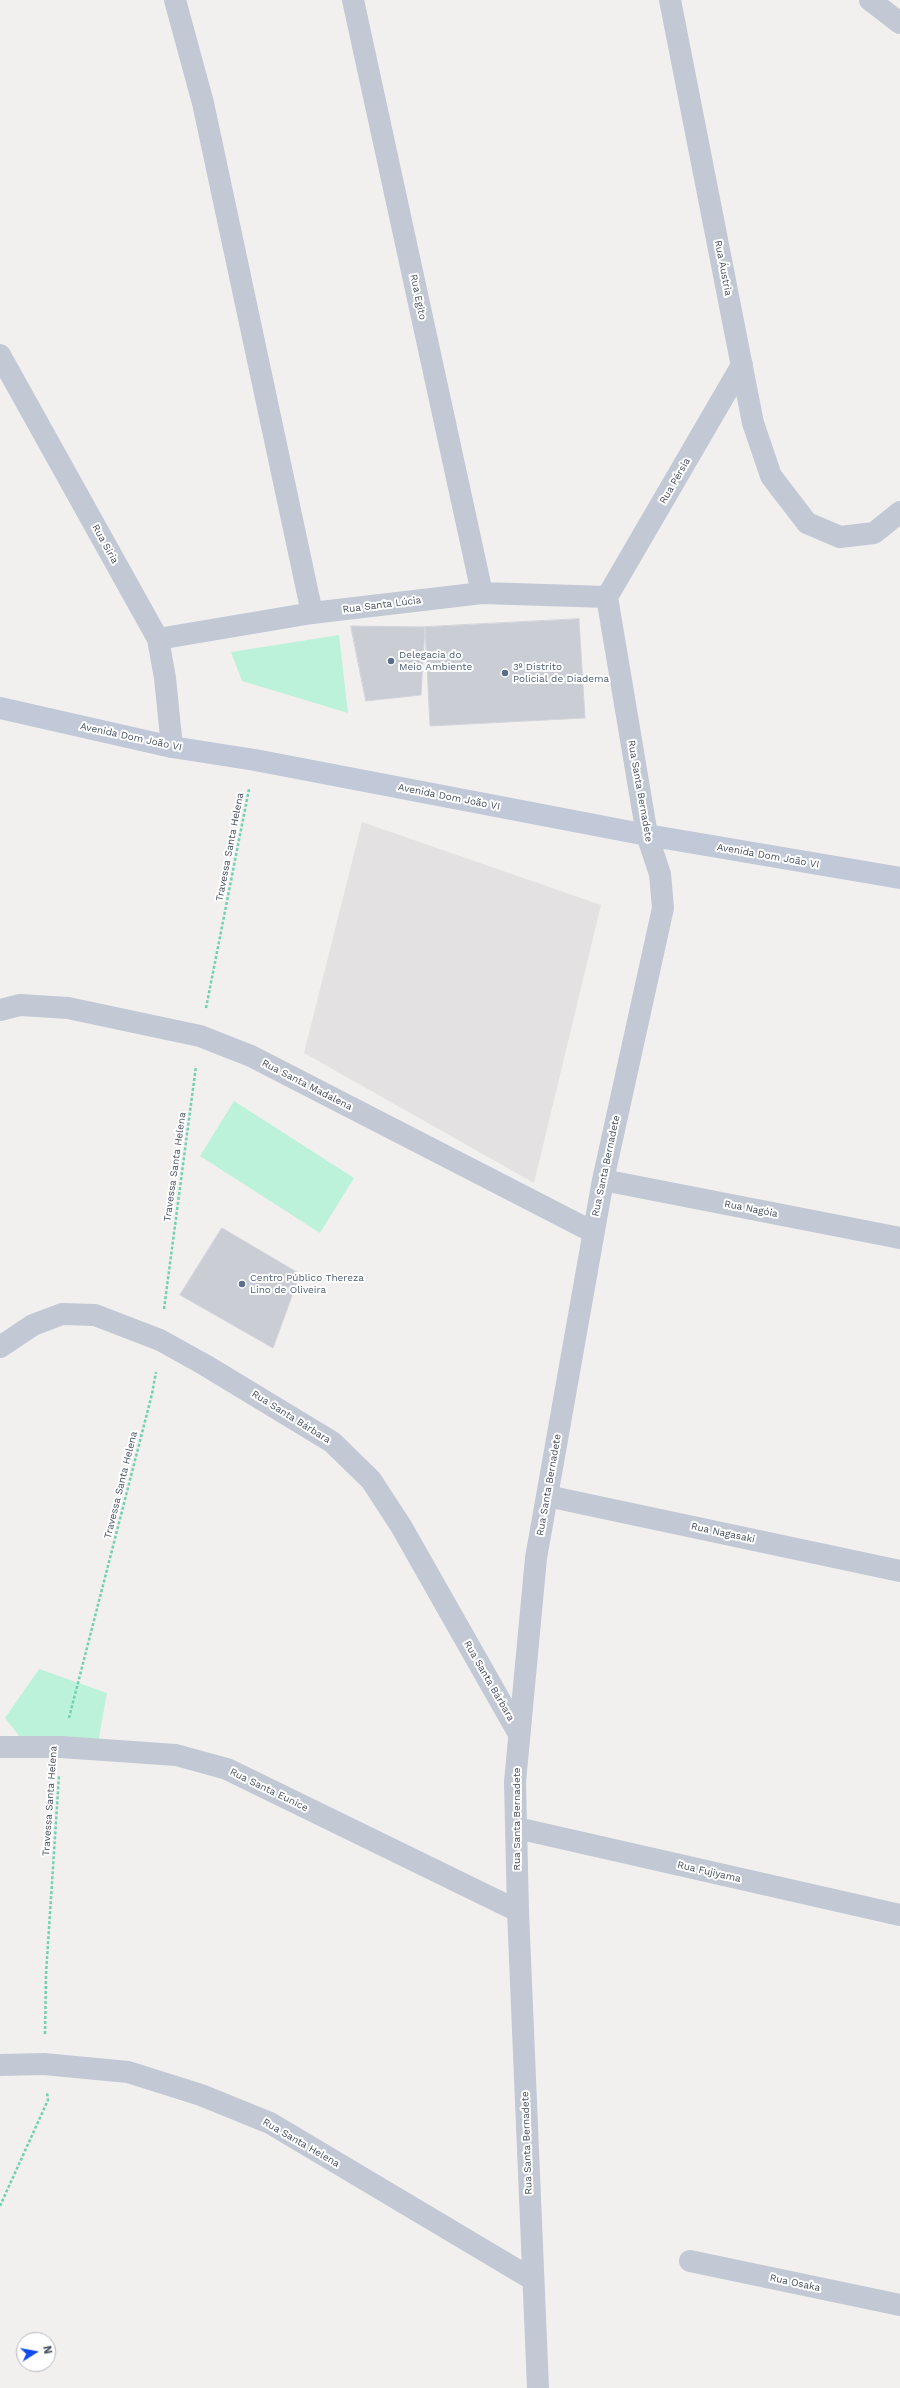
<!DOCTYPE html>
<meta charset="utf-8">
<style>
body{margin:0}
#map{position:relative;width:900px;height:2388px;overflow:hidden;background:#f2f0ef;font-family:"Work Sans",sans-serif}
canvas{display:block}
.north{position:absolute;left:16px;top:2332px;width:40px;height:40px;box-sizing:border-box;background:#fff;border:1px solid #b5b9bf;border-radius:50%;rotate:79deg;font-size:11px;font-weight:700;line-height:16px;text-align:center;color:#464f5e}
.north::after{content:'';display:block;margin:auto;width:14px;height:18px;background:#104cec;clip-path:polygon(50% 0,100% 100%,50% 72%,0 100%)}
</style>
<div id="map">
<canvas width="900" height="2388"></canvas>
<div class="north">N</div>
</div>
<script>
const ctx = document.querySelector('canvas').getContext('2d');
ctx.lineJoin = 'round';
function fill(path, color) { ctx.fillStyle = color; ctx.fill(path, 'evenodd'); }
function trace(path, color, width, dash) { ctx.strokeStyle = color; ctx.lineWidth = width; ctx.lineCap = dash ? 'butt' : 'round'; ctx.setLineDash(dash || []); ctx.stroke(path); }
function label(font, color, halo, rows, align = 'center') {
  ctx.font = font + ' "Work Sans",sans-serif'; ctx.lineWidth = 4; ctx.setLineDash([]); ctx.textBaseline = 'middle'; ctx.strokeStyle = halo; ctx.fillStyle = color; for (const [text, x, y, turn = 0] of rows) {
    ctx.save(); ctx.translate(x, y); ctx.rotate((+turn || 0) * Math.PI / 180); ctx.textAlign = isNaN(turn) ? turn : align; if (halo) ctx.strokeText(text, 0, 0); ctx.fillText(text, 0, 0); ctx.restore();
  }
}
const education = new Path2D(`
 M362 822 601 905 534 1183 304 1053Z`);
const green = new Path2D(`
 M339 635 348 713 242 681 231 652Z
 M234 1101 354 1178 320 1233 200 1156Z
 M39 1669 107 1693 98 1743 24 1742 5 1718Z`);
const building = new Path2D(`
 M579 619 585 718 430 726 425 627Z
 M351 626 425 627 421 695 366 701Z
 M222 1228 300 1274 273 1348 180 1295Z`);
const path = new Path2D(`
 M206 1008 249 789
 M164 1309 196 1066
 M69 1718 152 1394 156 1372
 M45 2034 46 1974 59 1776
 M0 2206 48 2100 47 2093`);
const street = new Path2D(`
 M175 0 203 103 312 613
 M353 0 482 593
 M670 0 753 423 771 476 807 523 840 537 874 533 900 512
 M870 0 900 23
 M0 355 158 639 165 678 172 747
 M607 597 742 365
 M158 639 312 613 482 593 607 597
 M0 1010 20 1005 68 1008 200 1036 251 1056 593 1232
 M603 1180 900 1238
 M0 1347 33 1325 62 1314 95 1315 160 1340 205 1365 332 1442 371 1480 401 1526 519 1734
 M547 1496 900 1571
 M0 1747H61L176 1755 227 1769 518 1911
 M517 1828 900 1915
 M0 2065 44 2064 128 2072 201 2095 270 2123 532 2279
 M690 2261 900 2305
 M538 2388 518 1911 515 1782 536 1558 603 1180 663 908 660 874 647 835 607 597`);
const secondary = new Path2D(`
 M0 708 172 747 255 760 647 835 900 878`);
const markers = [
 [391,661,4,"#5c6f8a"],
 [505,673,4,"#5c6f8a"],
 [242,1284,4,"#5c6f8a"]
];
const streetNames = [
 ["Rua Áustria",723,268,79],
 ["Rua Egito",418,297,78],
 ["Rua Pérsia",675,481,-60],
 ["Rua Siria",105,544,61],
 ["Rua Santa Lúcia",382,605,-7],
 ["Avenida Dom João VI",131,737,12],
 ["Rua Santa Bernadete",640,791,80],
 ["Avenida Dom João VI",449,797,11],
 ["Travessa Santa Helena",230,847,-79],
 ["Avenida Dom João VI",768,856,10],
 ["Rua Santa Madalena",307,1085,27],
 ["Rua Santa Bernadete",606,1166,-78],
 ["Travessa Santa Helena",175,1167,-82],
 ["Rua Nagóia",751,1209,11],
 ["Rua Santa Bárbara",291,1417,32],
 ["Travessa Santa Helena",121,1485,-76],
 ["Rua Santa Bernadete",549,1485,-80],
 ["Rua Nagasaki",723,1533,12],
 ["Rua Santa Bárbara",489,1681,60],
 ["Rua Santa Eunice",269,1790,26],
 ["Travessa Santa Helena",50,1801,-86],
 ["Rua Santa Bernadete",517,1819,-90],
 ["Rua Fujiyama",709,1872,13],
 ["Rua Santa Helena",301,2143,30],
 ["Rua Santa Bernadete",527,2143,-92],
 ["Rua Osaka",795,2283,12]
];
const serviceNames = [
 ["Delegacia do",399,655],
 ["Meio Ambiente",399,667],
 ["3º Distrito",513,667],
 ["Policial de Diadema",513,679],
 ["Centro Público Thereza",250,1278],
 ["Lino de Oliveira",250,1290]
];
fill(education, '#e3e1e1');
fill(green, '#bcf2d9');
fill(building, '#cbcdd5');
trace(building, '#d3d4db', 1);
trace(path, '#72d1b2', 2.5, [3, 2]);
trace(street, '#c2c9d5', 22);
trace(secondary, '#c1c9d9', 22);
for (const [x, y, r, color] of markers) { const dot = new Path2D(); dot.arc(x, y, r, 0, 2 * Math.PI); ctx.fillStyle = color; ctx.fill(dot); trace(dot, '#fff', 1.5); }
label('10px', '#464f5e', '#fff', streetNames);
label('10px', '#4e5e75', '#fff', serviceNames, 'left');
</script>
